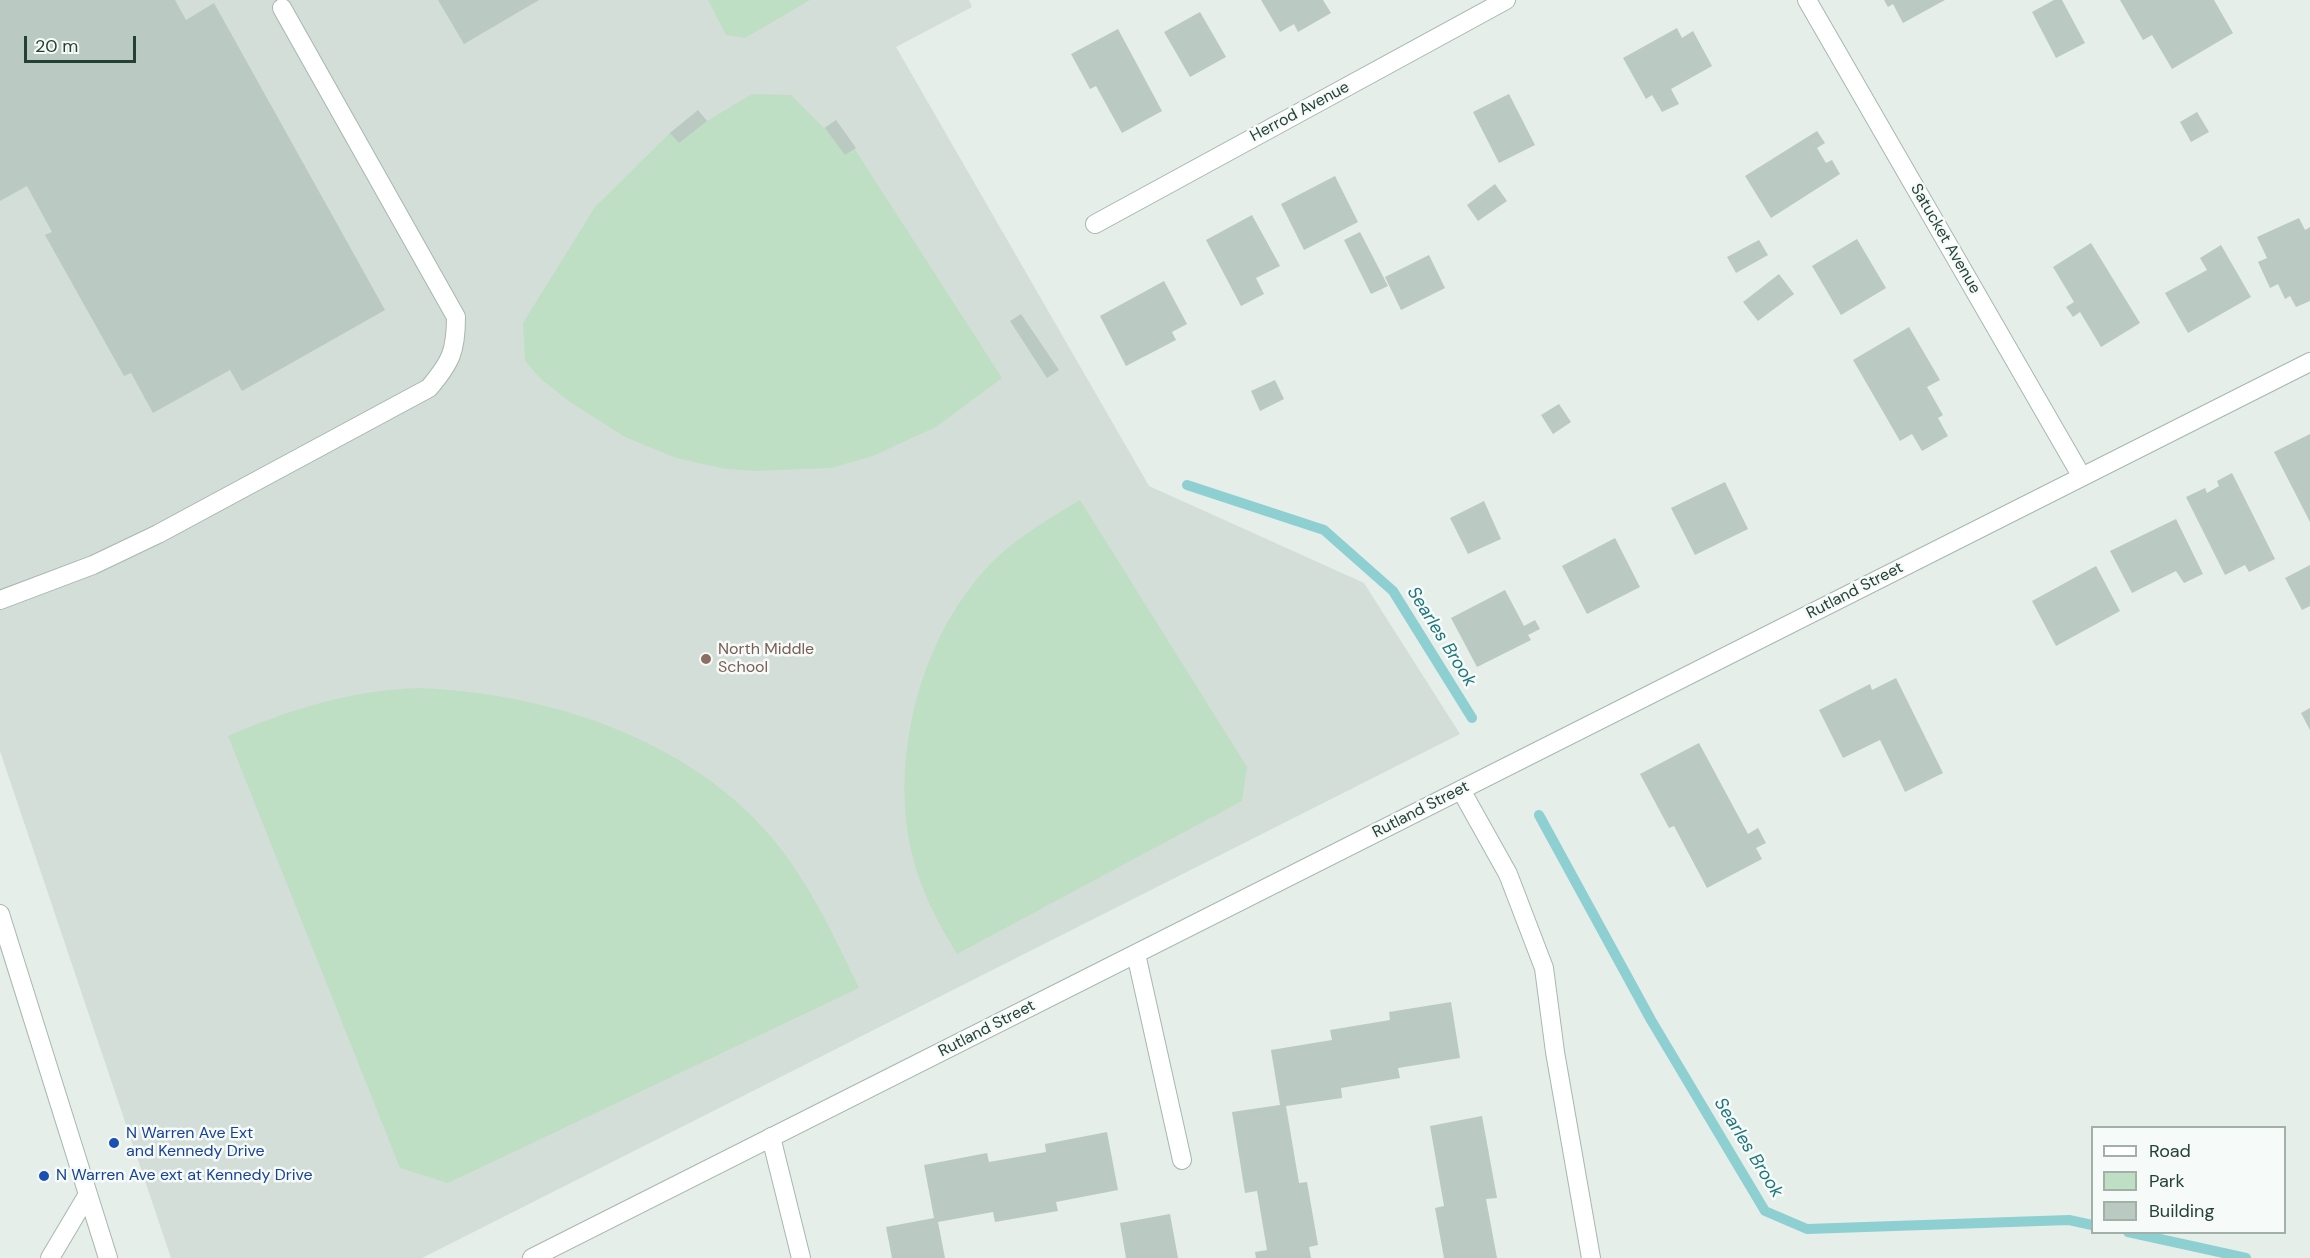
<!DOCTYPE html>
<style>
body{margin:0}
#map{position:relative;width:2310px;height:1258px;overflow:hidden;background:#e5eee9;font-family:"DM Sans",sans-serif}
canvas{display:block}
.legend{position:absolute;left:2091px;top:1126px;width:195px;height:108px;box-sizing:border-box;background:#f6faf8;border:2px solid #a2b0aa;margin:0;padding:8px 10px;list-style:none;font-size:18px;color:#244136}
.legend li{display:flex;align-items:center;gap:12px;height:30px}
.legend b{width:30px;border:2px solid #a2b0aa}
.scale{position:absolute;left:24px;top:36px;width:112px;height:27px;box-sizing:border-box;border:3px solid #244136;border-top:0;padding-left:8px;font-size:18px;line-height:21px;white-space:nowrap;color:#244136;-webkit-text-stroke:4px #f6faf8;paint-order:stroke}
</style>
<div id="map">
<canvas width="2310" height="1258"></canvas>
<ul class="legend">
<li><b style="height:8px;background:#fff"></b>Road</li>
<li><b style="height:16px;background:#bfdfc4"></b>Park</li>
<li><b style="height:16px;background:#bac9c2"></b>Building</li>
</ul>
<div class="scale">20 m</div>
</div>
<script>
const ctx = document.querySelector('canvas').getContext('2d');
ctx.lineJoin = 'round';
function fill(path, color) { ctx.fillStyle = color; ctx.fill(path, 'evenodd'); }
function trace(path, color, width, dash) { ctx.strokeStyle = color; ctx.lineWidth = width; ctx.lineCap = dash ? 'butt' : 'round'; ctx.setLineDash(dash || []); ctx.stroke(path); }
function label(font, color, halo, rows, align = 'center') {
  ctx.font = font + ' "DM Sans",sans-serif'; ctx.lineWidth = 5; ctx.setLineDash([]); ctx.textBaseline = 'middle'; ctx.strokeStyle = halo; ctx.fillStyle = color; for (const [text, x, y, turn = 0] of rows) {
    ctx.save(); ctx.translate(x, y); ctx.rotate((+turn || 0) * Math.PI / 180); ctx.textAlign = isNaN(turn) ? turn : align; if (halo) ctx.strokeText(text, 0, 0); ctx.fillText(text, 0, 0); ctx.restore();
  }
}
const built = new Path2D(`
 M0 0H969L972 7 896 47 1149 486 1364 583 1460 734 422 1258H171L0 751Z`);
const green = new Path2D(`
 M708 0H810L745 38 726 35Z
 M752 94 791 95 824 128 836 120 1002 378 936 427 873 456 831 468 755 471 726 469 676 458 625 437 570 402 541 379 525 361 523 323 595 207 670 133 707 121Z
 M1080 500 1247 767 1242 801 957 954C937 922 919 887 911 850 891 757 919 645 982 573 1009 542 1045 521 1080 500Z
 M420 688C546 693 689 738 773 839 810 884 834 936 859 988L448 1183 400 1168 228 736C290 709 352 690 420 688Z`);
const stream = new Path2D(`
 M1187 485 1324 530 1393 591 1472 718
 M1539 815 1651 1020 1765 1211 1807 1229 2069 1220 2092 1225
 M2128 1232 2246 1258`);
const building = new Path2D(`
 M0 0H175L186 20 214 3 385 310 242 391 230 370 153 413 131 373 124 376 45 235 52 232 27 186 0 201Z
 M438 0H539L464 44Z
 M1261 0H1323L1331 13 1298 32 1294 24 1280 32Z
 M1884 0H1945L1903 23 1893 4 1888 7Z
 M2054 0H2062L2085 43 2056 58 2032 12Z
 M2120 0H2214L2233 33 2172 69 2152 35 2143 40Z
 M1200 12 1226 57 1190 77 1164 32Z
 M1677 28 1682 38 1693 31 1712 66 1671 89 1679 104 1662 112 1652 95 1646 99 1623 58Z
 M1118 29 1162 111 1122 133 1096 86 1090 89 1071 54Z
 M1509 94 1535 145 1499 163 1473 112Z
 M698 110 707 121 679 143 670 133Z
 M2197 112 2209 132 2191 142 2180 122Z
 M836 120 856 148 845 155 825 128Z
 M1817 131 1825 143 1817 148 1826 163 1832 160 1840 174 1771 218 1745 176Z
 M1335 176 1358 222 1304 250 1281 204Z
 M1495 184 1507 201 1478 221 1467 205Z
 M1252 215 1280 266 1256 278 1264 294 1241 306 1206 240Z
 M2299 218 2305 230 2310 227V301L2296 307 2290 296 2285 299 2278 284 2270 288 2258 262 2267 258 2257 237Z
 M1360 232 1388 286 1371 294 1344 240Z
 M1857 239 1886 288 1841 315 1812 266Z
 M1759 240 1768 255 1736 273 1727 257Z
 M2091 243 2140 323 2101 347 2080 312 2073 317 2066 307 2074 302 2053 267Z
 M2221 245 2251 297 2188 333 2165 293 2207 270 2200 258Z
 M1429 255 1445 288 1401 310 1385 277Z
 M1779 274 1794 294 1758 321 1743 302Z
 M1164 281 1187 324 1172 332 1176 340 1126 366 1100 316Z
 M1021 314 1059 370 1047 378 1010 321Z
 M1909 327 1940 380 1927 387 1943 415 1938 418 1948 436 1922 451 1912 434 1900 441 1853 360Z
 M1275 380 1284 399 1260 411 1251 391Z
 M1559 404 1571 422 1553 434 1541 415Z
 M2310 434V522L2274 452Z
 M2232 473 2275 559 2249 572 2245 565 2225 575 2186 497 2205 488 2207 493 2219 486 2217 481Z
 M1725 482 1748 529 1695 555 1671 508Z
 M1484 501 1501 539 1468 554 1450 518Z
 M2176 519 2203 574 2184 583 2176 571 2132 593 2110 551Z
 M1615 538 1640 587 1587 614 1562 566Z
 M2310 565V606L2302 610 2285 578Z
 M2096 566 2120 611 2056 646 2032 601Z
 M1505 590 1524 626 1535 620 1540 629 1528 635 1531 640 1477 667 1451 618Z
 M1896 678 1943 773 1905 792 1880 740 1843 758 1819 710 1870 684 1872 690Z
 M2310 708V730L2301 713Z
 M1699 743 1748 834 1758 828 1766 843 1756 848 1762 859 1707 888 1674 826 1669 828 1640 774Z
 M1451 1002 1460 1058 1398 1068 1400 1078 1341 1088 1342 1098 1286 1106 1299 1183 1307 1182 1318 1245 1309 1247 1311 1258H1256L1255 1252 1267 1250 1257 1191 1245 1193 1232 1112 1280 1105 1271 1050 1332 1040 1330 1030 1390 1020 1389 1012Z
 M1482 1116 1497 1198 1486 1199 1497 1258H1444L1435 1208 1444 1206 1430 1126Z
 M1107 1132 1118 1190 1056 1202 1058 1211 995 1222 993 1212 938 1222 945 1258H892L886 1227 934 1218 924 1165 987 1153 989 1162 1046 1152 1045 1144Z
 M1170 1214 1178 1258H1126L1120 1223Z`);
const service = new Path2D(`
 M0 600 93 565 158 534 429 388C451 362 456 351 456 317L282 8
 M1461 790 1508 874 1544 968 1555 1052 1591 1258
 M1136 954 1182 1160
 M771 1137 801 1258`);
const minor = new Path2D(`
 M1807 0 2082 477
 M1095 224 1506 0
 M0 914 108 1258
 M50 1258 88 1194
 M532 1258 2310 362`);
const markers = [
 [706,659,6,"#8d6e63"],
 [114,1143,6,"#1a4fb4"],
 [44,1176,6,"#1a4fb4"]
];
const streetNames = [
 ["Herrod Avenue",1300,112,-28],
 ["Satucket Avenue",1945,239,60],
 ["Rutland Street",1855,591,-27],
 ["Rutland Street",1421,810,-27],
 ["Rutland Street",987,1029,-27]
];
const educationNames = [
 ["North Middle",718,650],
 ["School",718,668]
];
const transitNames = [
 ["N Warren Ave Ext",126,1134],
 ["and Kennedy Drive",126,1152],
 ["N Warren Ave ext at Kennedy Drive",56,1176]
];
const waterNames = [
 ["Searles Brook",1441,637,58],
 ["Searles Brook",1748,1148,58]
];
fill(built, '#d3ded8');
fill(green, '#bfdfc4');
trace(stream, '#8ecfd2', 10);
fill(building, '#bac9c2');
trace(service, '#a7b7b0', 20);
trace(minor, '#a7b7b0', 20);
trace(service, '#fff', 18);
trace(minor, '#fff', 18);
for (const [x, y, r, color] of markers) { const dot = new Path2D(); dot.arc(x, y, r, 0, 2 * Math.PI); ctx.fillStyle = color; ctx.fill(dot); trace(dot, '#f6faf8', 2); }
label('16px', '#244136', '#f6faf8', streetNames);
label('16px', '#785e54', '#f6faf8', educationNames, 'left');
label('16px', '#164399', '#f6faf8', transitNames, 'left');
label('italic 18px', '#1d777d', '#f6faf8', waterNames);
</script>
